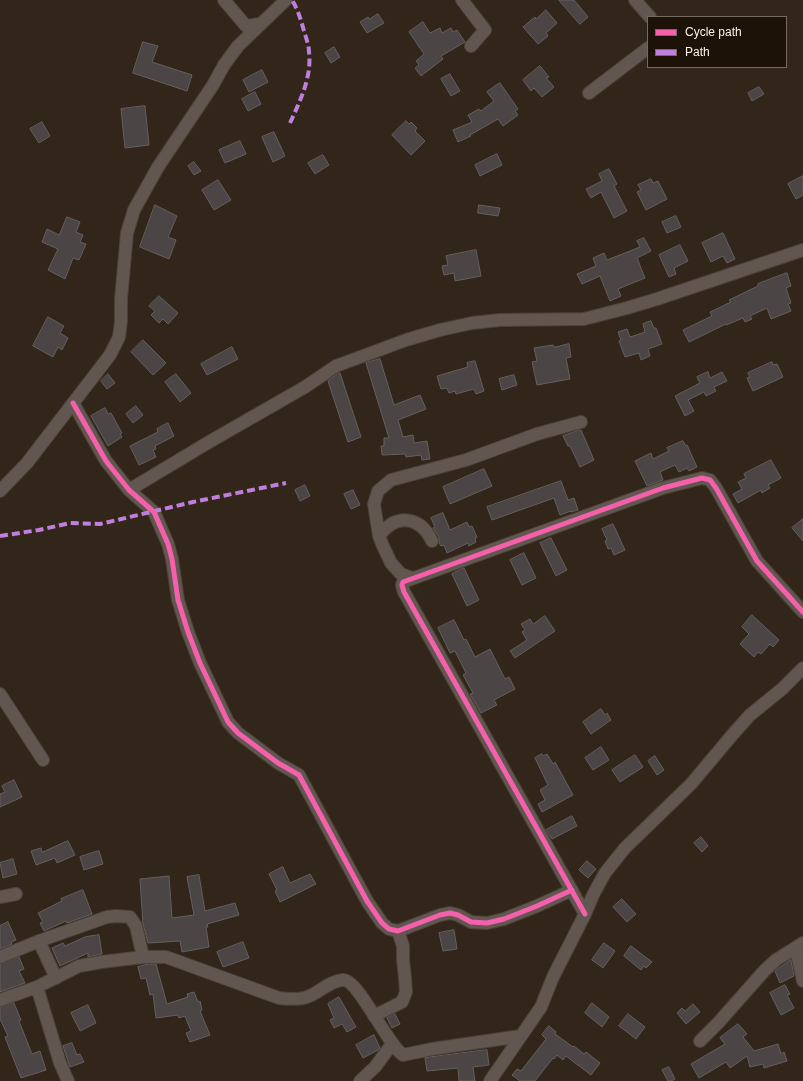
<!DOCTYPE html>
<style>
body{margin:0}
#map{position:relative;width:803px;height:1081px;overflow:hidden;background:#32261a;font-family:Arial,sans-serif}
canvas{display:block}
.legend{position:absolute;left:647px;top:16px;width:140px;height:52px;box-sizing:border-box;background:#1c1208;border:1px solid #766b61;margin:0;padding:5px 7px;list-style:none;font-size:12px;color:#fef1e6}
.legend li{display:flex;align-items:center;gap:8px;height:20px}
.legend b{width:20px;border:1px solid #766b61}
</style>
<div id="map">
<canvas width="803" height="1081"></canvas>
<ul class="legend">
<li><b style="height:5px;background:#f560ab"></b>Cycle path</li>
<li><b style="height:5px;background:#c07fdc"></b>Path</li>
</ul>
</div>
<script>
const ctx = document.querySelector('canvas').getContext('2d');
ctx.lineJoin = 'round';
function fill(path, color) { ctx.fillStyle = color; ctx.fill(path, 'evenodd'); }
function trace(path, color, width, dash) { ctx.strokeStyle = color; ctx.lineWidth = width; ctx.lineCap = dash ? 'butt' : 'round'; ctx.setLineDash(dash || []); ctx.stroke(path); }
const building = new Path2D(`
 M559 0H574L588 17 580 24Z
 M546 10 557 23 546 33 548 36 538 44 523 27 535 17 536 19Z
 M378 14 384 23 367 33 360 22 368 17 369 19Z
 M423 22 430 33 440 28 442 33 451 28 453 32 457 30 465 42 441 56 443 59 421 76 415 68 419 65 416 61 424 54 409 32Z
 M143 42 158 46 152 62 192 75 187 91 133 73Z
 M334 47 340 57 331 63 325 53Z
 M540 66 549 77 546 78 554 87 542 97 534 88 531 91 523 80Z
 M262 70 268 82 249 92 243 80Z
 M450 74 460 91 451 96 441 79Z
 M500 83 518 109 515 111 518 115 503 126 498 119 470 135 471 136 458 142 453 130 472 122 468 115 479 109 481 111 494 101 487 92Z
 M759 87 764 94 752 101 748 93Z
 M255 92 261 104 248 111 242 99Z
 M145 106 149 145 125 148 121 109Z
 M406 121 409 124 411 122 417 128 415 131 425 141 411 155 392 135Z
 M42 122 50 136 39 143 30 129Z
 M274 132 285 156 273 162 262 137Z
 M240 141 246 154 225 163 219 150Z
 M497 154 502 165 480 176 475 165Z
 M323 155 329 165 315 174 308 163Z
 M194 162 201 171 194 175 188 166Z
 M609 169 617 184 614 186 627 211 614 218 601 192 591 198 586 189 602 181 599 174Z
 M803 176V195L796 199 788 184Z
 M651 179 653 183 658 181 667 199 646 210 637 192 641 190 638 185Z
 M218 180 231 200 214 210 202 190Z
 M155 205 177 216 168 237 176 240 169 259 140 247Z
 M479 205 500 208 498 216 478 213Z
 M676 216 681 227 667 233 662 222Z
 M67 217 80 222 76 232 83 235 80 242 86 244 79 260 73 258 65 279 48 270 58 249 42 242 47 229 59 235Z
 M723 233 735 259 727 263 723 256 711 262 702 243Z
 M644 238 651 251 637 258 645 278 618 289 621 296 610 301 600 276 582 284 577 274 596 266 593 258 604 253 607 260 640 247 637 241Z
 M680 245 688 261 674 268 676 274 669 277 659 255Z
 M476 250 481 276 455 281 454 273 444 275 442 266 448 265 446 256Z
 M787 273 791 286 786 288 791 303 788 304 791 311 771 319 767 308 750 316 752 319 745 322 743 318 726 325V324L689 342 683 330 712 316 710 312 731 302 729 300 758 286V284Z
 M159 296 178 313 168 324 163 319 159 323 151 315 155 311 149 306Z
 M48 317 64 326 60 333 68 338 62 350 58 347 53 357 33 346Z
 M651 321 654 328H656L662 344 648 349 650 356 641 360 639 353 625 357 619 341 621 340 618 332 627 329 630 337 645 332 643 324Z
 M143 340 166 363 153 375 131 352Z
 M569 344 571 357 566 358 570 379 537 385 532 362 537 361 534 348 553 345 554 347Z
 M232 347 238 359 207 375 201 364Z
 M380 359 394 405 420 395 426 409 398 420 403 437 413 435 414 443 427 441 430 459 422 460 421 455 406 457 405 454 382 455 381 446H384V438H389L366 363Z
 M475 361 484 391 476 394 474 389 456 394 455 391 449 393 447 388 441 389 437 376 468 367 467 363Z
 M772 362 773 365 777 364 783 377 753 391 747 378 750 377 748 373Z
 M708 372 710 378 722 372 727 381 714 387 716 391 706 396 704 392 688 400 694 411 685 416 675 396 700 383 697 377Z
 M340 373 361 437 348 442 328 381Z
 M108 374 115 383 107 389 101 381Z
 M176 374 191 393 180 402 165 382Z
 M514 375 517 385 502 390 499 379Z
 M136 406 143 415 133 423 126 414Z
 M105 408 108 414 111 413 122 433 120 434 122 437 108 446 91 416Z
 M168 423 174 436 155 446 156 449 153 450 156 457 139 465 130 446 158 432 157 429Z
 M581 430 594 460 580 467 570 446H568L563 436Z
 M683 441 686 446 687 445 697 467 689 471 687 468 679 472 675 465 660 472 663 480 647 486 635 461 651 453 653 459 669 451 667 448Z
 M771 460 781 478 768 485 770 488 762 493 761 490 738 503 733 494 742 489 738 482 746 478 744 474Z
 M484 469 492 486 450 504 443 487Z
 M561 481 568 500 574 498 578 510 571 512V511L560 515 554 498 492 520 487 507Z
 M305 485 310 496 300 501 295 490Z
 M353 490 360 505 351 509 344 494Z
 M443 513 450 530 467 522 469 527 472 526 477 537 475 538 476 542 469 546 468 543 447 553 444 545 441 546 439 543V537L433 528 435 527 431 518Z
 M803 519V541L792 528Z
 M613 524 625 550 614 555 611 548 608 549 605 541 607 540 602 529Z
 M551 538 567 570 556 576 540 543Z
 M524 553 536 578 522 585 510 560Z
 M464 568 479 600 467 606 452 574Z
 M752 615 779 640 773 647 770 644 761 654 758 652 754 657 740 644 749 634 742 627Z
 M545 616 555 631 515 658 510 651 527 640 522 632 525 630 521 624 530 619 533 624Z
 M454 620 464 640 466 639 475 657 490 649 505 679 509 677 515 689 494 700 497 705 481 713 470 694 473 693 463 675 466 673 455 651 450 653 438 628Z
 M601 709 605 715 607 713 611 720 591 734 583 722Z
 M601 747 609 760 593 770 585 758Z
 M542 754 543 756 547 754 553 764 555 762 573 795 542 812 538 804 545 800 540 790 548 785 535 758Z
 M635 755 643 767 620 782 612 770Z
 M655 756 664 770 657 775 648 761Z
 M14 780 22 797 0 807V794L5 792 2 786Z
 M572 816 577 826 552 839 546 830Z
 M701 837 708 846 702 852 694 843Z
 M68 841 75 855 57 863 55 858 36 865 31 851 41 848 42 852Z
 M99 851 103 864 84 870 80 857Z
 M13 859 17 874 3 878 0 863Z
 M587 861 596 869 588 878 579 870Z
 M283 867 290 883 310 874 316 884 280 902 275 891 277 890 269 874Z
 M199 875 205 911 235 903 239 915 207 924 208 927H206L209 947 182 952 180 941 148 943 143 924 140 879 169 876 172 918 194 915 187 877Z
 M83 890 92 914 67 923 66 921 44 931 40 923 43 922 38 913 62 901 61 899Z
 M622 899 636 914 627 922 613 907Z
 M8 922 16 940 11 942 12 944 0 949V926Z
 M454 930 457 949 443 951 439 933Z
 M99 935 102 954 88 957V953L60 966 52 948 63 943 65 946 85 937Z
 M243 942 249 958 223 967 217 952Z
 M604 943 615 951 603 968 592 960Z
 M631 946 652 962 646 968 644 966 641 970 624 956Z
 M19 957 24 969 19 971 25 983 0 992V964Z
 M791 960 794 976 780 983 775 971Z
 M149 964H156L167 1004 188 997 187 994 194 992 198 1002 200 1001 202 1010 200 1011 210 1035 190 1042 186 1033 191 1031 185 1016 179 1018 178 1015 156 1018 153 994 150 995 146 978 141 979 138 967Z
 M785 985 790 994 787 995 794 1008 781 1015 770 993Z
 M339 997 356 1027 347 1032 342 1024 334 1028 330 1020 334 1018 328 1004Z
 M14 1003 21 1020 19 1021 32 1054 40 1051 46 1070 21 1078 5 1037 8 1036 0 1019V1007Z
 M592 1003 609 1017 602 1027 585 1013Z
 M693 1004 700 1012 686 1024 677 1013 682 1008 685 1011Z
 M88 1005 96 1023 80 1031 71 1013Z
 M395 1014 400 1024 392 1028 387 1018Z
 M628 1014 645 1027 636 1039 619 1026Z
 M738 1024 747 1034 743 1037 754 1051 778 1044 781 1054 784 1052 787 1061 764 1068 763 1064 750 1067 747 1056 730 1068 726 1062 699 1078 691 1064 725 1044 720 1038Z
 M549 1026 556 1032 555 1034 573 1047 574 1046 584 1054 586 1052 600 1063 591 1075 566 1056 563 1060 557 1055 554 1059 553 1058 535 1081H520L512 1075 517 1069 521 1071 546 1039 542 1035Z
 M374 1035 380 1048 378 1050 363 1058 356 1045Z
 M72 1043 77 1055 80 1054 84 1062 70 1067 63 1046Z
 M487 1050 489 1065 473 1067 475 1081H459L458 1068 427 1071 425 1058Z
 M669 1067 675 1079 671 1081H668L662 1070Z`);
const street = new Path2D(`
 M224 0 246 26 260 24
 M462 0 485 30 471 46
 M635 0 650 17
 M589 93 648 48
 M73 403 106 461 129 490 154 512 168 544 172 559 178 600 188 632 200 663 228 722 238 733 278 763 299 775 367 901 382 923 389 929 398 931 440 915 450 913 458 915 471 922 487 923 504 919 537 906 572 890
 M129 490 209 442 305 387 336 366 406 340 440 330 472 323 500 320 584 319 627 308 657 299 803 250
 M0 491 27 463 110 355 119 337 121 321V299L127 233 134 210 158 167 213 85 224 65 238 46 286 0
 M379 536C396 513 420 516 432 541
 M412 578 401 574 391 563 383 546 379 536 374 504 378 491 391 480 466 460 537 434 581 422
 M0 694 43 760
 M0 897 16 894
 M585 914 404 592 402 585 403 582 663 488 702 478 710 480 716 488 757 561 803 612
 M39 941 56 978
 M796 948 803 981
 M0 957 39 941 107 917 116 916 130 917 136 926 143 957
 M37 987 60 1063 68 1081
 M0 1000 37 987 79 966 101 962 143 957H166L279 998C288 999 299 1000 307 997 319 993 329 981 343 980 358 979 387 1044 403 1055L432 1049 521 1036
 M374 1016 402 1002 406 992 405 978 403 960V946L398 931
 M700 1041 718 1023 765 970 776 960 803 943
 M360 1081 375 1067 392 1044
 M490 1081 541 1007 553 977 585 914 593 895 605 873 625 848 691 784 733 734 750 715 782 689 803 668`);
const quiet = new Path2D(`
 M290 123C300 101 312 77 309 52 309 45 306 38 304 31 301 20 298 10 292 0
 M0 536 39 530 70 523 100 524 193 502 286 483`);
const cycleway = new Path2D(`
 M73 403 106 461 129 490 154 512 168 544 172 559 178 600 188 632 200 663 228 722 238 733 278 763 299 775 367 901 382 923 389 929 398 931 440 915 450 913 458 915 471 922 487 923 504 919 537 906 572 890
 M585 914 404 592 402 585 403 582 663 488 702 478 710 480 716 488 757 561 803 612`);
fill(building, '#4b4545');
trace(building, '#655f5f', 1);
trace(street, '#4d4239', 14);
trace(street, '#625651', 12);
trace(quiet, '#c07fdc', 4, [8, 4]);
trace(cycleway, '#f560ab', 5);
</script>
